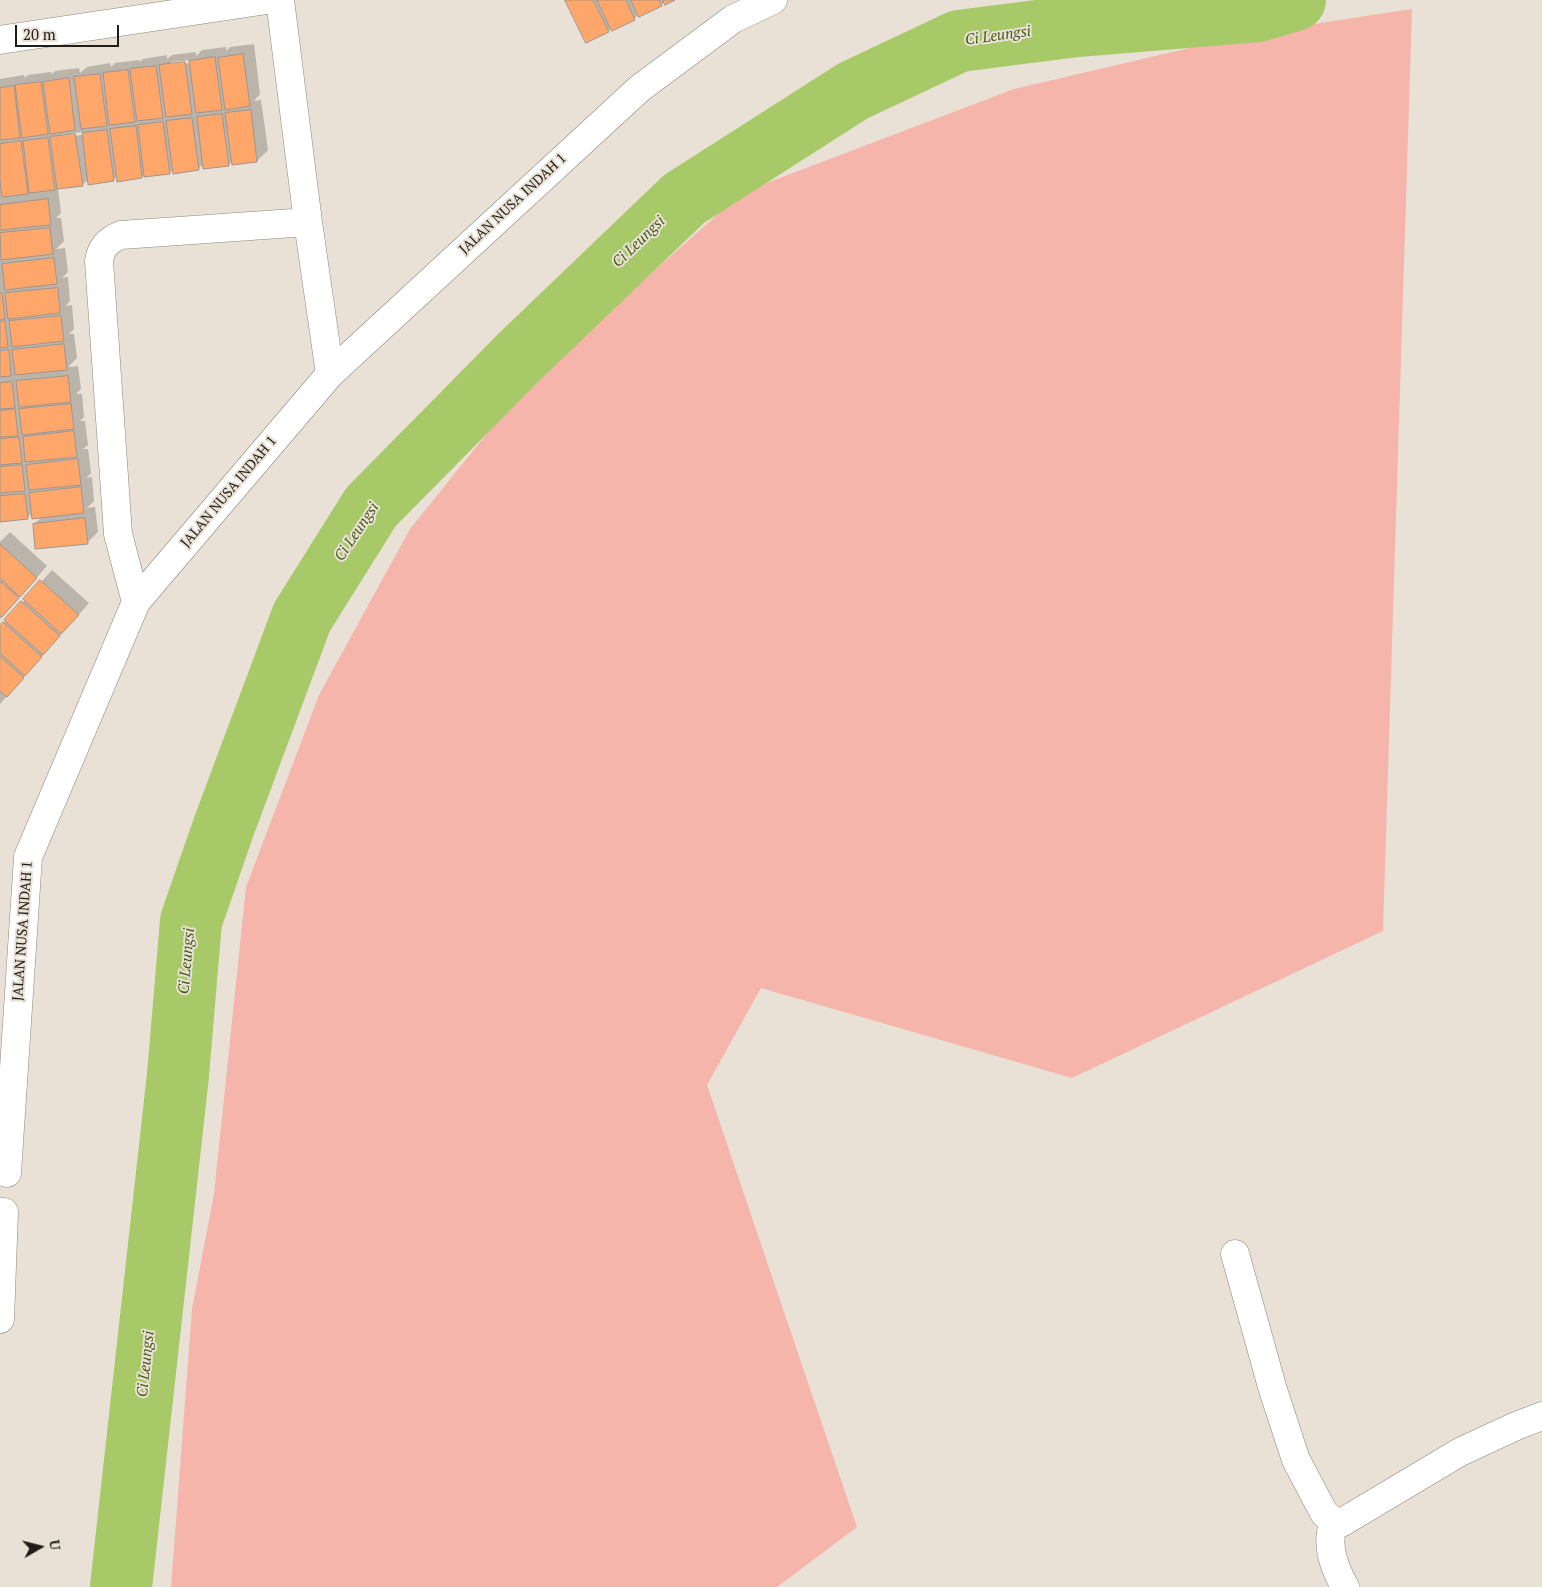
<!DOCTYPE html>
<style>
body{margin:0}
#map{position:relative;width:1542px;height:1587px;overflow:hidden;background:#e9e1d5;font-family:"PT Serif",serif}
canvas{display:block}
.north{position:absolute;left:15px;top:1522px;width:50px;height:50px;-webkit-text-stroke:4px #e9e1d5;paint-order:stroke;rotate:82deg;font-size:14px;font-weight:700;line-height:20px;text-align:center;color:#201d19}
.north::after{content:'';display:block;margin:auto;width:18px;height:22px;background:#201d19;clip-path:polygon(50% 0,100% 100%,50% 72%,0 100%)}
.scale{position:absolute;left:15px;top:25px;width:104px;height:22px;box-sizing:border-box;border:2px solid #201d19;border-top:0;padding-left:6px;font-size:15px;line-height:18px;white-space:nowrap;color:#201d19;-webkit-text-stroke:4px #e9e1d5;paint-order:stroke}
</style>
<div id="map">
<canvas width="1542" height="1587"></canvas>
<div class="north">U</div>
<div class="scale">20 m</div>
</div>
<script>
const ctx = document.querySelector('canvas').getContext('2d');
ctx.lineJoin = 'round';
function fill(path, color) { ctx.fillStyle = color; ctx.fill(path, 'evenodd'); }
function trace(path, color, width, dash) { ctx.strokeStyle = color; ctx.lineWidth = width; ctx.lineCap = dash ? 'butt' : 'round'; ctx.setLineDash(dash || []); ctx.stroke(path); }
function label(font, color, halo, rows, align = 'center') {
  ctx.font = font + ' "PT Serif",serif'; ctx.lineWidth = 4; ctx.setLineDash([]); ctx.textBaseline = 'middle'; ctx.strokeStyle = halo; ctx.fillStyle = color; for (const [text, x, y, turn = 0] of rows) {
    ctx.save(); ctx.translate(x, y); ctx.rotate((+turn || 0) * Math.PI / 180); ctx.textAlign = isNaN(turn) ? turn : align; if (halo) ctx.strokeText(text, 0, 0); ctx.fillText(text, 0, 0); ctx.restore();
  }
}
const green = new Path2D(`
 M1412 9 1383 931 1072 1078 761 988 707 1085 857 1527 777 1587H171L192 1309 214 1194 246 887 319 695 410 529 510 405 638 285 743 192 1014 89 1254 33Z`);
const shadow = new Path2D(`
 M566 0H673L665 2 661 5 639 14 634 19 612 29V27L608 31Z
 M254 44 260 94 254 101 261 100 268 150 257 161H233L228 165 204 163 198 169 174 168 170 173H145L142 177 117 176 113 180 89 179 82 185 58 188 61 213 56 218H61L64 241 56 249 65 248 68 272 62 278 68 277 70 301 66 306 72 305 74 329 69 334H74L77 358 68 367 78 366 81 389 76 394H82L84 417 80 421H85L88 445 83 449H88L91 473 86 478 92 477 94 501 87 508 95 507 98 532 87 543 34 524 42 517 32 513 27 518 0 521V79L24 75 25 78 28 75 51 72 52 74 55 71 79 68 80 73 87 67 110 63 111 67 115 63 139 60V62L143 59 167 55V59L172 55 196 52V56L202 50 226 47V51L230 47ZM191 60V63L171 65V62ZM82 132V135L62 137V135Z
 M10 532 47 566 0 619V542Z
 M52 570 89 603 0 704V627Z`);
const river = new Path2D(`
 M121 1587 178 1075 191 921 224 826 302 617 371 507 519 357 684 199 853 91 959 41 1077 26 1258 11 1295 0`);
const building = new Path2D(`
 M565 0H593L609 32 586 43Z
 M597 0H626L635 20 612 31Z
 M631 0H659L662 6 639 17Z
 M663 0H675L665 5Z
 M243 54 250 106 225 110 218 58Z
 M215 57 222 110 196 113 189 61Z
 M185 62 192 114 166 117 159 65Z
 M156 66 163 118 137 121 130 69Z
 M128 70 135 122 109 125 103 73Z
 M100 74 107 126 81 129 74 77Z
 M69 78 75 130 50 134 43 82Z
 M41 82 48 134 22 138 15 85Z
 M14 86 20 138 0 140V88Z
 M251 110 257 162 232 165 225 113Z
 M222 114 229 166 203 169 197 117Z
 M192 118 199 170 173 174 166 121Z
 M163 122 170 174 144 177 138 125Z
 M136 126 142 178 117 182 110 129Z
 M107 130 114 181 88 185 82 133Z
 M75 134 83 186 57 189 50 137Z
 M48 138 55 190 29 193 23 141Z
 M21 141 28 194 2 197 0 180V144Z
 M48 199 51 225 0 230V205Z
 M50 228 53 254 1 260 0 233Z
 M54 258 57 284 5 290 2 264Z
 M58 288 60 313 8 319 5 293Z
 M0 293H2L5 319 0 320Z
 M61 316 64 341 12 347 9 321Z
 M5 321 8 347 0 348V322Z
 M64 344 67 370 15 375 12 350Z
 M9 350 11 376 0 377V351Z
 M68 376 71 402 19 407 16 381Z
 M12 382 15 408 0 409V383Z
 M71 404 74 429 22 435 19 409Z
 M15 409 18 436 0 437V411Z
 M74 431 77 457 25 462 23 437Z
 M19 437 22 463 0 465V439Z
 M78 459 81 485 29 490 26 465Z
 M22 465 25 491 0 493V467Z
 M81 487 84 513 32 519 29 493Z
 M25 494 28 519 0 522V496Z
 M85 518 88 544 35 549 33 524Z
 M0 544 37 578 20 597 0 578Z
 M40 580 79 615 61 634 23 599Z
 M0 581 19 598 2 617 0 616Z
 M21 601 60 636 43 655 4 620Z
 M3 622 42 657 25 676 0 653V625Z
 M0 656 24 678 7 697 0 691Z`);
const minor = new Path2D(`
 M280 0 308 222 330 374
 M0 40 267 0
 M136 602 118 534 99 261C101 247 108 240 121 235L308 222
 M7 1173 28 857 136 602 330 374 639 89 733 19 773 0
 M0 1212H4L0 1319
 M1235 1254 1273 1390 1296 1460 1324 1513 1334 1522 1341 1523 1460 1452 1516 1426 1542 1416
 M1334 1522C1325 1544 1334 1567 1345 1587`);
const streetNames = [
 ["JALAN NUSA INDAH 1",513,204,-43],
 ["JALAN NUSA INDAH 1",229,492,-50],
 ["JALAN NUSA INDAH 1",23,931,-86]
];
const waterNames = [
 ["Ci Leungsi",998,36,-8],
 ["Ci Leungsi",639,242,-44],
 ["Ci Leungsi",357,532,-56],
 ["Ci Leungsi",187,961,-85],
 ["Ci Leungsi",146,1364,-84]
];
fill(green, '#f5b5ab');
fill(shadow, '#0003');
trace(river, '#a7c968', 62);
fill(building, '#ffa66b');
trace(building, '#a0948c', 1);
trace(minor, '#8e867b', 29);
trace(minor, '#fff', 28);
label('14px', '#201d19', '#e9e1d5', streetNames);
label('italic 15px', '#465b17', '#e9e1d5', waterNames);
</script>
